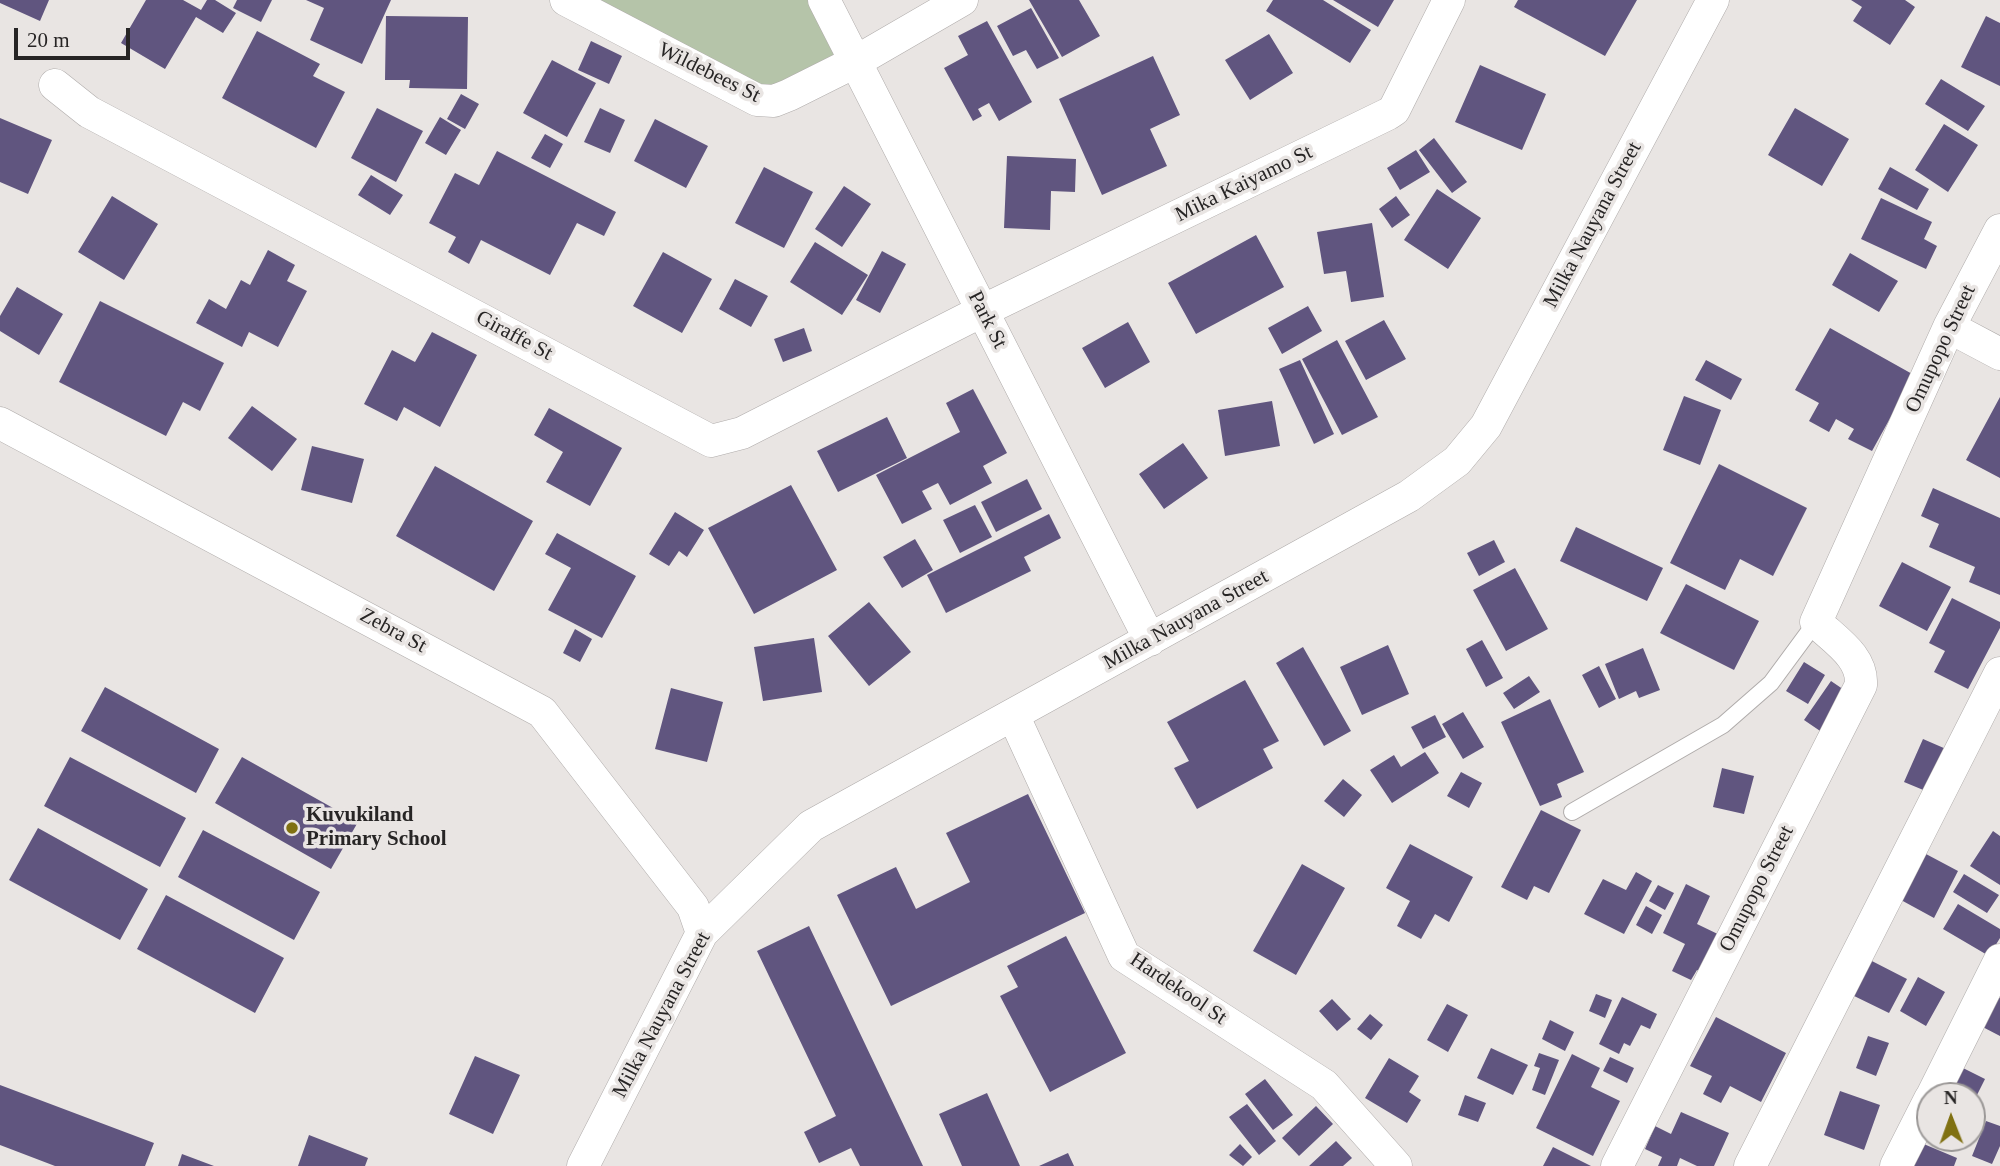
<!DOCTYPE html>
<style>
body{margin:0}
#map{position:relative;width:2000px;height:1166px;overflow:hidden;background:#e9e5e3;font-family:"Times New Roman",serif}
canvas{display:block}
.north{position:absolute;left:1916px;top:1082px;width:70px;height:70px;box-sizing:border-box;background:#e9e5e3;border:2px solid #9b9897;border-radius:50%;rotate:359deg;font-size:19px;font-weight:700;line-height:28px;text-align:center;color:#272525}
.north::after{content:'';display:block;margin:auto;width:24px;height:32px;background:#807112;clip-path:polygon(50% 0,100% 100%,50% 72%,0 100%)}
.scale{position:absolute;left:14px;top:28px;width:116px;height:32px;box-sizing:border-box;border:4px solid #272525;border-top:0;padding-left:9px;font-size:21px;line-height:24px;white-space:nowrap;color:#272525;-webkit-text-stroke:5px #e9e5e3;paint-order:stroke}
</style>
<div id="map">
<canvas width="2000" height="1166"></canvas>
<div class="north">N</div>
<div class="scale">20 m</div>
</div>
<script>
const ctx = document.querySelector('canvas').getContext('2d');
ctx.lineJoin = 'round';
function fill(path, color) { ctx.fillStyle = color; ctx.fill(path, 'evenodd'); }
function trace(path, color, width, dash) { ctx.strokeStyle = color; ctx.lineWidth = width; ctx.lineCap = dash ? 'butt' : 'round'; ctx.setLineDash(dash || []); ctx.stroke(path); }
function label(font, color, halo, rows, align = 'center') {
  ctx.font = font + ' "Times New Roman",serif'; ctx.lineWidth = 7; ctx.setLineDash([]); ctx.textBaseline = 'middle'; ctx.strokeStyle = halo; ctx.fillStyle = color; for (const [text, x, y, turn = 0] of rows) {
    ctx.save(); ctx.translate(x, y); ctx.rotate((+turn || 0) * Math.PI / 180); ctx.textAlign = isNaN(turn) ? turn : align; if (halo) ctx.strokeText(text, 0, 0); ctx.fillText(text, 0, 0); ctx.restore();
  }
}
const green = new Path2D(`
 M566 0H824L855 62 774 101Z`);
const building = new Path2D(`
 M0 0H49L40 21 0 3Z
 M146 0H183L201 10 207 0H215L236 13 223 33 196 17 165 69 121 43Z
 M237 0H272L261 22 233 8Z
 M306 0H391L362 64 310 40 324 8Z
 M1029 0H1079L1100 36 1062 57Z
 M1273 0H1323L1371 30 1350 63 1266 11Z
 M1333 0H1394L1378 27Z
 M1518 0H1637L1605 56 1514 7Z
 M1851 0H1905L1915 7 1890 45 1853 21 1862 7Z
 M1031 8 1059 58 1037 69 1026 50 1013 56 997 26Z
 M386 16 468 17 467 89 409 88 410 80H385Z
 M1986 16 2000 23V86L1961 67Z
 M987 21 1032 102 999 121 989 103 978 109 982 116 973 121 944 68 968 55 958 36Z
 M257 31 320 64 313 76 345 92 316 148 222 98Z
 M1269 34 1293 73 1250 100 1225 60Z
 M591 41 622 56 609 84 578 70Z
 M1153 56 1180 115 1150 129 1167 166 1102 195 1059 99Z
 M552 60 596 83 567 137 523 113Z
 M1480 65 1546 94 1522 150 1455 122Z
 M1941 79 1985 106 1968 131 1925 104Z
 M461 94 479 104 465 129 447 119Z
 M377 108 423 131 396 182 351 158Z
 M600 108 625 120 610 153 584 142Z
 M1795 108 1849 139 1822 186 1768 155Z
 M440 117 461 130 446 155 425 143Z
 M0 118 52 140 28 194 0 182Z
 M655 119 708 146 686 188 634 161Z
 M1944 124 1978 145 1948 192 1915 170Z
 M545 134 563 144 550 168 531 158Z
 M1434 138 1467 182 1452 193 1419 150Z
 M1416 150 1430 172 1400 190 1387 168Z
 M497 151 616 212 604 236 577 223 550 275 481 240 469 264 448 252 456 237 429 223 455 173 479 185Z
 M1007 156 1076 159 1075 192 1051 191 1050 230 1004 228Z
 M764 167 813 192 784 248 735 223Z
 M1890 167 1929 189 1917 210 1878 189Z
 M371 175 403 195 390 215 358 195Z
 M844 186 871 204 842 247 815 229Z
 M1437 189 1481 218 1448 269 1404 240Z
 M112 196 158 224 124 280 78 252Z
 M1396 196 1410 215 1392 228 1379 209Z
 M1881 198 1932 222 1924 239 1937 246 1926 269 1861 239Z
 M1372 223 1384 297 1351 302 1346 271 1324 274 1317 232Z
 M1256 235 1284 287 1196 334 1168 283Z
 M815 242 868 275 842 315 790 282Z
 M268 250 295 265 287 281 307 291 278 347 249 332 242 347 196 323 209 299 226 309 241 280 250 285Z
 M882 251 906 264 880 313 856 300Z
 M663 252 712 279 682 333 633 306Z
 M1850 253 1898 281 1879 312 1832 285Z
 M735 279 768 296 751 327 719 309Z
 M17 287 63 314 39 355 0 331V316Z
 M100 301 224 363 200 411 183 402 166 436 59 382Z
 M1308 306 1322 331 1282 354 1268 328Z
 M1384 320 1406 359 1366 380 1345 341Z
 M1128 322 1150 362 1105 388 1082 348Z
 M804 328 812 351 783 362 774 339Z
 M1830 328 1914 375 1872 451 1848 439 1854 429 1836 419 1829 432 1809 421 1819 403 1795 390Z
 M432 332 477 355 440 427 404 407 397 421 364 404 392 350 415 362Z
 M1337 340 1378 417 1342 435 1302 359Z
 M1300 360 1334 434 1314 444 1279 369Z
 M1706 360 1742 379 1731 400 1695 380Z
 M973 389 1007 453 983 466 992 483 950 505 938 483 922 491 932 509 902 524 876 475 960 432 946 403Z
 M1684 396 1721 410 1700 465 1663 450Z
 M2000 397V478L1966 460Z
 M1272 401 1280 446 1225 456 1218 410Z
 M252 406 297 439 272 471 228 438Z
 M549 408 622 448 590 506 546 482 563 452 534 435Z
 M887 417 907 458 838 492 817 451Z
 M1183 443 1208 478 1164 509 1139 474Z
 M312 446 364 459 352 503 301 490Z
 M1719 464 1807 508 1773 576 1740 559 1725 590 1670 563Z
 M435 466 533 521 494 591 396 536Z
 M1027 479 1042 509 996 532 981 502Z
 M791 485 837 570 754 614 708 528Z
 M1933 488 2000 518V595L1969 582 1975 567 1929 547 1939 524 1921 516Z
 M975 505 992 537 960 553 943 520Z
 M675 512 704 530 687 557 679 551 669 566 649 554Z
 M1049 514 1061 538 1024 557 1031 571 946 613 927 575Z
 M1576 527 1663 568 1647 601 1560 561Z
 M557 533 636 576 602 638 548 610 571 568 545 554Z
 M915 539 933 570 902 588 883 557Z
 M1494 540 1505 562 1479 576 1467 553Z
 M1902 562 1951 587 1927 631 1879 606Z
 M1515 568 1548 629 1506 651 1473 590Z
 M1686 584 1759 621 1734 670 1660 633Z
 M1952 598 2000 622V628L1968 689 1934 672 1945 651 1929 643Z
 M869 602 911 652 869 686 828 636Z
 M575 629 592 639 580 662 563 653Z
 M814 638 822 692 763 701 754 647Z
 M1482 640 1503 678 1486 687 1466 649Z
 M1388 645 1409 694 1362 715 1340 667Z
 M1303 647 1351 731 1324 746 1276 663Z
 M1643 648 1660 690 1639 698 1636 691 1619 699 1605 664Z
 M1804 662 1825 675 1808 704 1786 691Z
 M1599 666 1616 699 1599 708 1582 675Z
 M1529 676 1540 692 1514 709 1503 693Z
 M1245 680 1279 741 1263 749 1273 768 1197 809 1174 768 1189 761 1167 722Z
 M1831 681 1853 696 1826 735 1804 720Z
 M105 687 219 749 196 793 81 731Z
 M671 688 723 702 707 762 655 749Z
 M1550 699 1584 772 1557 784 1562 797 1540 806 1501 722Z
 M1463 712 1484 747 1463 759 1442 724Z
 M1435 715 1446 737 1423 749 1411 727Z
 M1923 739 1953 752 1933 794 1904 782Z
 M1425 752 1439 773 1392 803 1370 770 1394 755 1401 767Z
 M70 757 186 818 160 867 44 806Z
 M242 757 358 822 331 869 215 803Z
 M1722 768 1754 776 1744 814 1713 807Z
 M1461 772 1482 783 1469 808 1447 796Z
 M1343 779 1362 795 1344 817 1324 801Z
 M1028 794 1085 913 891 1006 837 895 896 867 916 909 970 882 946 833Z
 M1541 810 1581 830 1549 893 1534 886 1527 900 1501 887Z
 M38 828 148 889 120 940 9 880Z
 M203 830 320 892 294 940 178 877Z
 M1993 831 2000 836V885L1970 866Z
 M1410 844 1473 877 1449 922 1435 914 1421 939 1397 926 1410 901 1386 888Z
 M1926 854 1958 871 1934 918 1901 900Z
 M1302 864 1345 888 1296 975 1253 951Z
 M1636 872 1652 881 1624 934 1584 914 1603 879 1626 890Z
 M1964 874 1999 895 1987 913 1953 892Z
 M1686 884 1710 896 1697 924 1726 938 1708 976 1697 970 1691 980 1672 971 1685 944 1663 933Z
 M1658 885 1674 893 1665 910 1649 901Z
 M166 895 284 958 255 1013 137 949Z
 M1958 904 2000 929V938L1989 956 1943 929Z
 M1646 906 1662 915 1652 934 1636 925Z
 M809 926 923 1166H860L851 1148 819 1163 804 1132 836 1116 757 951Z
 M1066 936 1126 1053 1050 1092 1000 996 1018 987 1007 966Z
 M1868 959 1907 979 1889 1013 1850 994Z
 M1918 977 1945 992 1926 1026 1900 1011Z
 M1991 993 2000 998V1036L1975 1023Z
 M1596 994 1612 1000 1605 1018 1589 1011Z
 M1622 997 1657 1014 1650 1029 1641 1025 1630 1046 1624 1043 1619 1054 1599 1044Z
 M1332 999 1351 1019 1337 1031 1319 1011Z
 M1447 1004 1468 1015 1448 1052 1427 1040Z
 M1370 1014 1383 1025 1371 1040 1357 1029Z
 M1716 1017 1786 1053 1761 1102 1730 1086 1721 1103 1703 1094 1712 1076 1690 1066Z
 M1550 1020 1574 1032 1565 1051 1542 1039Z
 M1868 1036 1889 1043 1876 1076 1856 1068Z
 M1491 1048 1528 1065 1513 1095 1477 1078Z
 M1539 1053 1559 1060 1545 1095 1532 1090 1540 1068 1534 1066Z
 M1572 1054 1600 1068 1591 1087 1620 1101 1593 1156 1536 1128Z
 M475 1056 520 1075 493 1134 449 1114Z
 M1610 1057 1634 1068 1627 1083 1603 1071Z
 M1389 1058 1419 1076 1409 1092 1421 1100 1407 1123 1365 1098Z
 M1957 1065 1985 1079 1972 1105V1096H1941Z
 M1265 1079 1293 1115 1273 1130 1245 1094Z
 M0 1085 154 1143 145 1166H55L0 1145Z
 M1840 1091 1880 1105 1864 1150 1824 1135Z
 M987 1093 1020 1166H962L939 1114Z
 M1465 1095 1486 1103 1478 1122 1458 1115Z
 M1247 1104 1276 1141 1259 1155 1229 1117Z
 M1316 1106 1333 1124 1299 1156 1282 1138Z
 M1681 1112 1729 1133 1714 1166H1697L1680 1158 1677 1166H1658L1662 1157 1645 1149 1655 1126 1671 1134Z
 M1986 1121 2000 1126V1146L1992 1164 1972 1156Z
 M309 1135 368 1158 365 1166H298Z
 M1336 1141 1352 1158 1343 1166H1309Z
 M1919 1142 1957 1158 1954 1166H1909Z
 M1240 1144 1252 1157 1243 1166 1229 1155Z
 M1553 1147 1591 1166H1543Z
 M1068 1153 1074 1166H1039Z
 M182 1154 214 1166H178Z`);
const service = new Path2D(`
 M1572 812 1723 725 1771 683 1816 622`);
const minor = new Path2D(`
 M566 0 757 100 774 101 789 95 855 62 962 0
 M824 0 1150 640
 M55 85 89 112 711 441 742 433 982 311 1388 114 1394 110 1449 0
 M1949 327 2000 354
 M0 423 542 712 693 907 702 933
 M1014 717 1124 956 1324 1085 1396 1166
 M1932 1096 2000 960
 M583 1166 702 933 811 826 1409 496 1457 461 1486 426 1713 0
 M1617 1166 1861 685C1863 657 1836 641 1816 622L1949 327 2000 230
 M1750 1166 2000 673
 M1896 1166 1930 1099`);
const markers = [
 [292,828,7,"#807112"]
];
const streetNames = [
 ["Wildebees St",709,73,26],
 ["Mika Kaiyamo St",1244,184,-26],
 ["Milka Nauyana Street",1593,225,-62],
 ["Park St",987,320,63],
 ["Giraffe St",514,336,28],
 ["Omupopo Street",1941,349,-65],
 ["Milka Nauyana Street",1186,620,-29],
 ["Zebra St",393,631,28],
 ["Omupopo Street",1757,889,-63],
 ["Hardekool St",1178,989,34],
 ["Milka Nauyana Street",662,1015,-62]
];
const poiNames = [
 ["Kuvukiland",306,816],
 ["Primary School",306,840]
];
fill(green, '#b5c4a9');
fill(building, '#60557f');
trace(service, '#afabaa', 18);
trace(minor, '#afabaa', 33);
trace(service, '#fff', 16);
trace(minor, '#fff', 32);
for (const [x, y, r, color] of markers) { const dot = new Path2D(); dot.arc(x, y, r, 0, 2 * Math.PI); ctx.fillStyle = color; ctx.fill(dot); trace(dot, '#e9e5e3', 2.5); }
label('21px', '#272525', '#e9e5e3', streetNames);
label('bold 21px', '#272525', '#e9e5e3', poiNames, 'left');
</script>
